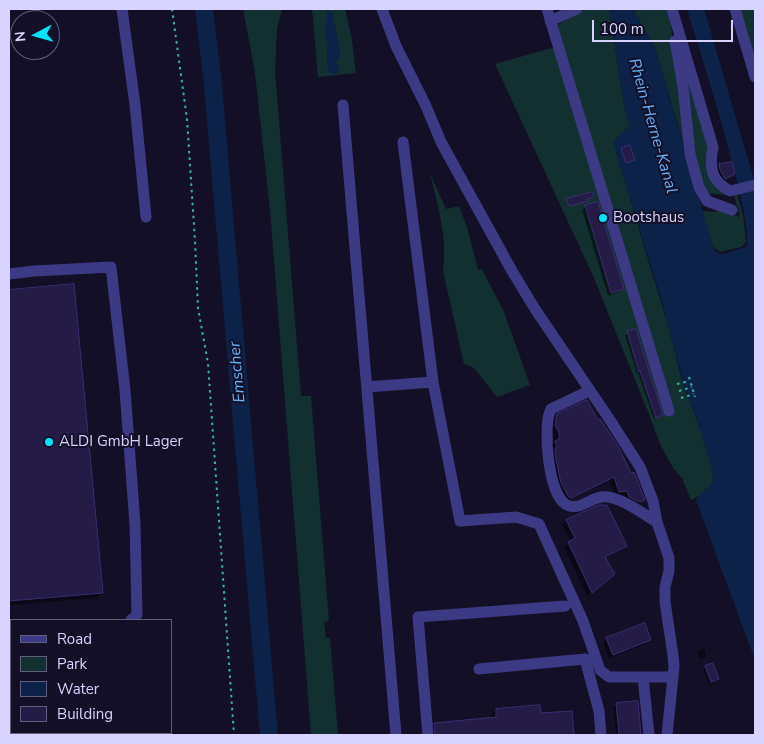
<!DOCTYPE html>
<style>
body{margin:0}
#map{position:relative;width:764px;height:744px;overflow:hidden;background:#130f26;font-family:"Nunito Sans",sans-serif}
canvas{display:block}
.frame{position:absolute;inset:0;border:10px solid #d9d4ff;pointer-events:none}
.legend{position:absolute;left:10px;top:619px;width:162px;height:115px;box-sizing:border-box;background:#130f26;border:1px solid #625e7d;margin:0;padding:6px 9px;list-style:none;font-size:15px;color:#d9d4ff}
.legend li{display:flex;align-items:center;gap:10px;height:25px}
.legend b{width:25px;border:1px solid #625e7d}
.north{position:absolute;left:10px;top:10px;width:50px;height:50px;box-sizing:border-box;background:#130f26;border:1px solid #625e7d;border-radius:50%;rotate:264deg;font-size:14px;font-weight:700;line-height:20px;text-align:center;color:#d9d4ff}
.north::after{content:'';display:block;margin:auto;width:18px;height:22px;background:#00e5ff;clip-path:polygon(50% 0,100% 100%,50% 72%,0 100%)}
.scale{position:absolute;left:592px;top:20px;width:141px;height:22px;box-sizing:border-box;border:2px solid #d9d4ff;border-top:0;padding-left:6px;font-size:15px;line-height:18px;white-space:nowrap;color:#d9d4ff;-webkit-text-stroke:4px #130f26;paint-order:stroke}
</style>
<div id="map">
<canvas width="764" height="744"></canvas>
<div class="frame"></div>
<ul class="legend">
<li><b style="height:6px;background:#3d3a85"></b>Road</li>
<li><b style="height:14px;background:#12302f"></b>Park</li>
<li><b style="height:14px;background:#0c2248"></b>Water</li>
<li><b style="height:14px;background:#241b47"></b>Building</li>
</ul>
<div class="north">N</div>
<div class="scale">100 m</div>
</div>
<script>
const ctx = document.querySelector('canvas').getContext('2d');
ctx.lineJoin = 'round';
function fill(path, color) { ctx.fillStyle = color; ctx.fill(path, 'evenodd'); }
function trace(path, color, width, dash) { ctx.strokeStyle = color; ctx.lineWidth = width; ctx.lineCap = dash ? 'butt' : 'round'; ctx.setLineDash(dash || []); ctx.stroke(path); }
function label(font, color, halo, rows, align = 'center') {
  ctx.font = font + ' "Nunito Sans",sans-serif'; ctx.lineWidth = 4; ctx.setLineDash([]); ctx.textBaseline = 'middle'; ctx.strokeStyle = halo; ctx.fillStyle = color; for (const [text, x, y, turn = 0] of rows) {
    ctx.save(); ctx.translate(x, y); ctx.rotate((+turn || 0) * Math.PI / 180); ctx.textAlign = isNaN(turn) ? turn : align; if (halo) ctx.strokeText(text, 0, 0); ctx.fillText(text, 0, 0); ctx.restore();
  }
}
const green = new Path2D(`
 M243 9H282L277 28 275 70 301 396H311L329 621 324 622 326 638H330L338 735H311L270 210 255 73Z
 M312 9H345L352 40 356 73 318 77ZM332 12 340 55 336 62 328 68 326 26Z
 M586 9H609L625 110 630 125 616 152C632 204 647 257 663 309 672 334 676 361 684 386 691 405 716 464 713 480 711 488 697 498 691 500L682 478 673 468 661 446 648 412 594 278 495 64 555 47 557 25Z
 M633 9H670L672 35 681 85 689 162 655 48Z
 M738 9H755V67Z
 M676 35 708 143 719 190 726 195 706 193 691 154Z
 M430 173 446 209 459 206 467 227 478 270 482 269 504 312 530 385 497 397 474 368 464 364 443 271C448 239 437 203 430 173Z
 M737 194 743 214 746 242 741 247 720 252 713 247 702 211 714 212 724 210 740 217 734 195Z`);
const water = new Path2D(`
 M609 9H633L655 48 713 247 716 252 723 254 746 247C757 228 697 42 687 9H704L755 183V660L696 500 697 498 711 484 713 480 711 466 698 422 684 385 664 309 613 142 630 125 625 110Z
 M327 10 332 12 340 55 336 62 339 69V73L331 74 328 68 326 26Z`);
const shadow = new Path2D(`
 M720 166 734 174 723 180 718 173 717 168Z
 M586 206 623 289 619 292 608 296 582 210Z
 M73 285 102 592 97 598 9 605V292Z
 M635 330 662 415 654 419 638 373H637L625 335Z
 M558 415 643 500 639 504 635 506 626 501 623 494 615 496 610 480 566 501 559 489 551 446 555 442 552 430 553 420Z
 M567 521 626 545 621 550 605 558 614 574 587 596 564 547 571 542 562 525Z
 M607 639 650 640 646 644 609 658 603 643Z
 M704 648 706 656 700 659 697 651Z
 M706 667 717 679 715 681 708 683 703 669Z
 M637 702 640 735H616L613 708 617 704Z
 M496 710 540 715 571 712 573 735H430V729L435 724 491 719V715Z
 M19 733H97L70 735H19Z`);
const river = new Path2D(`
 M204 9 212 75 269 735`);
const building = new Path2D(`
 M630 145 635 160 626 163 621 148Z
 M732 162 735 174 725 179 720 170 719 164Z
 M592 192 594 197 587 199 588 201 569 206 566 199Z
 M598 202 624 289 611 293 585 205Z
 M74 284 103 593 9 601V290Z
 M636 329 663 415 656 418 640 371 639 372 627 331Z
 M587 400 598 420 600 419 618 446 631 473 634 472 645 500 639 502 629 497 627 491 619 492 614 477 571 498 568 496 561 483 556 460 555 448 557 447 555 441 559 439V433L555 425 556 419 557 414Z
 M599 505H607L627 546 605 557 615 574 592 593 568 542 575 538 566 520Z
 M645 623 651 640 613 655 606 638Z
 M713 663 719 679 711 682 705 666Z
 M638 701 641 735H619L616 703Z
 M540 705 541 713 572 711 574 735H435L434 723 496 717V709Z`);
const path = new Path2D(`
 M172 9 187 119 195 241 198 308 208 363 234 735
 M689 377 695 397
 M677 384 689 381
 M679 391 692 387
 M681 398 694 394`);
const minor = new Path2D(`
 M122 9 135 105 146 217
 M382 9 396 46 426 106 441 142 512 271 535 309 608 417 640 467 653 501 657 522 669 558V571L665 587V602L673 655 674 667 667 735
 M547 9 669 411
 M672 9 713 147C709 167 711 181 730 191L755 185
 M735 9 755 77
 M550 21 577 9
 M675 41 683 86 690 154 699 187 707 201 732 210
 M343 105 396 735
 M403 142 433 382 460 521 516 517 539 524 583 621 600 670 609 677H673
 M9 274 34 271 111 267 125 390 135 524 137 615 131 620
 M367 387 433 382
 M589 391 551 409C542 425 548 500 569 506 581 509 590 499 601 497 617 494 643 514 657 522
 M9 641 11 640
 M9 669 11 668
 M479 669 585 659 599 711 601 735
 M643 677 649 735
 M428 735 418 617 565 606`);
const markers = [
 [603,218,5,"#00e5ff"],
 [49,442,5,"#00e5ff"]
];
const poiNames = [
 ["Bootshaus",613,218],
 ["ALDI GmbH Lager",59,442]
];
const waterNames = [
 ["Rhein-Herne-Kanal",652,126,74],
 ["Emscher",238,372,-95]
];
fill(green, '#12302f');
fill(water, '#0c2248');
fill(shadow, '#0007');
trace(river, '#0c2248', 18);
fill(building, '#241b47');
trace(building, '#3b2d73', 1);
trace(path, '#2fb8b0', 2, [2.5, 4]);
trace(minor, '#3d3a85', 11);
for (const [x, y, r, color] of markers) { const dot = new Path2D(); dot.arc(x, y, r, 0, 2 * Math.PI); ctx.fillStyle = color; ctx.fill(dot); trace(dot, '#130f26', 2); }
label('15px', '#d9d4ff', '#130f26', poiNames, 'left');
label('italic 16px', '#62b6ff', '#130f26', waterNames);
</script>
